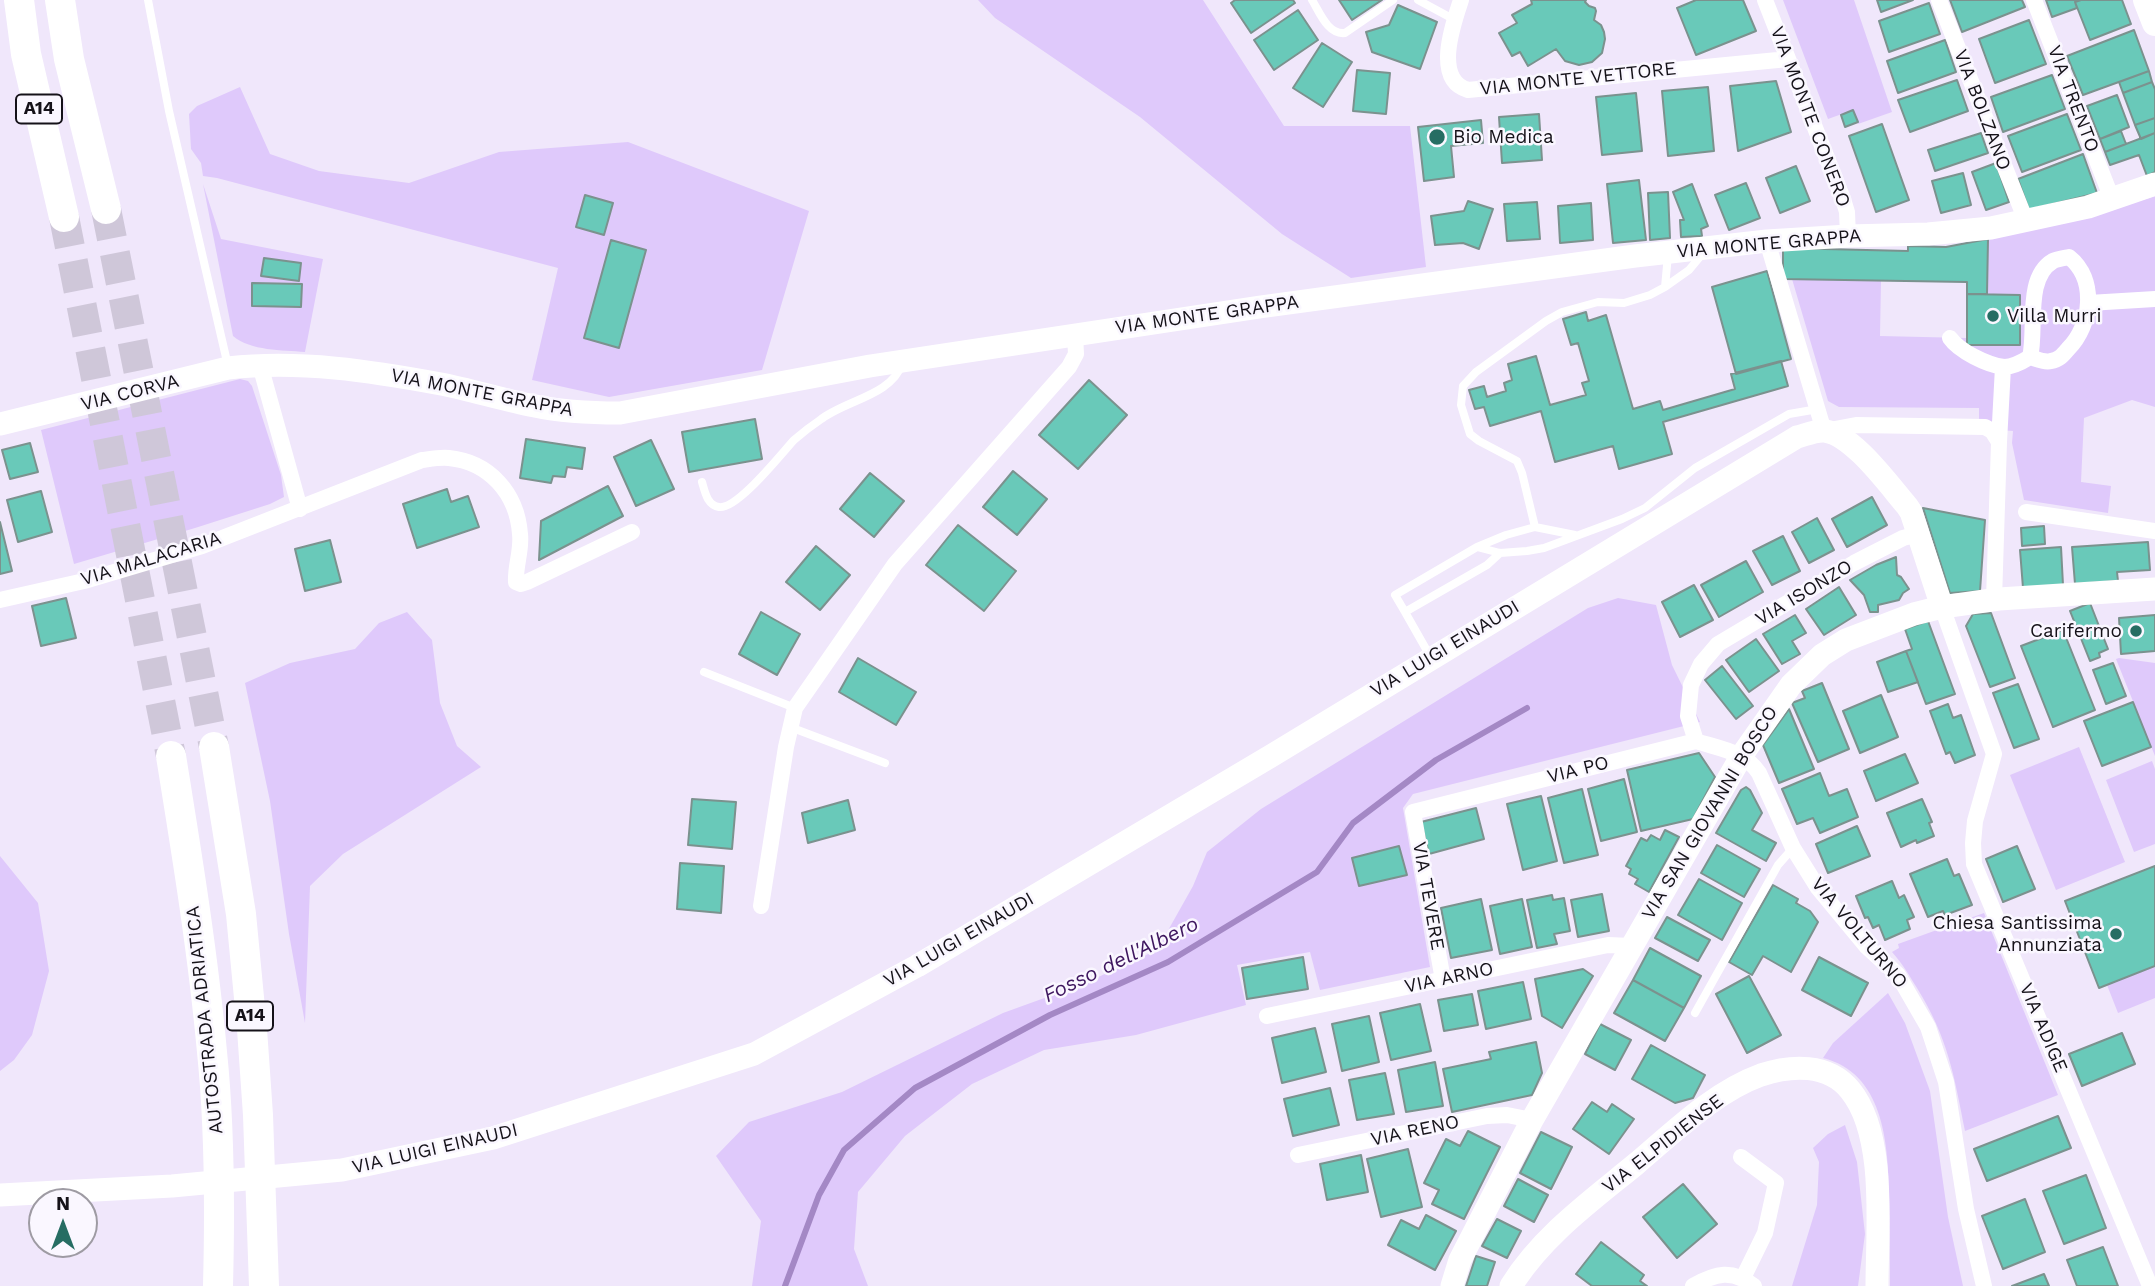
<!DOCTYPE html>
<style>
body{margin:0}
#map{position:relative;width:2155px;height:1286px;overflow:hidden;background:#f0e7fb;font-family:"Work Sans",sans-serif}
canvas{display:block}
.north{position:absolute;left:28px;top:1188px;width:70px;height:70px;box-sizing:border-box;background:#faf7ff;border:2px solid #9e9ba3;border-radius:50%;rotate:0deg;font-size:19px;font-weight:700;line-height:28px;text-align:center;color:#151219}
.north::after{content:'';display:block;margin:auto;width:24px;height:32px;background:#266d63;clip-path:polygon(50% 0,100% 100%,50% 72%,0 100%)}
</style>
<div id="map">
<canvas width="2155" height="1286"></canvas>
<div class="north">N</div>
</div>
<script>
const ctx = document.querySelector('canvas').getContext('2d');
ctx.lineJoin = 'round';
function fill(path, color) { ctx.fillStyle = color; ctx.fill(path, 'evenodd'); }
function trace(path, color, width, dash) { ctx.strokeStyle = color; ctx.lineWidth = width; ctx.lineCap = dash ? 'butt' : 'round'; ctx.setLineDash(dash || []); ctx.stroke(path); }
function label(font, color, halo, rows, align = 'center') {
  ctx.font = font + ' "Work Sans",sans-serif'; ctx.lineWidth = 5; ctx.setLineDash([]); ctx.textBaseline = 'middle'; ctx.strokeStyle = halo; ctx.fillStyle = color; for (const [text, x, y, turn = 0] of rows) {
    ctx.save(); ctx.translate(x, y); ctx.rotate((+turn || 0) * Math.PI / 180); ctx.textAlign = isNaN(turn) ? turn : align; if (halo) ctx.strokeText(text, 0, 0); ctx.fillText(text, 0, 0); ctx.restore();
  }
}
const green = new Path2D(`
 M978 0H1203L1284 126H1410L1426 267 1351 278 1282 234 1140 117 995 18Z
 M1783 0H1854L1892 112 1858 124 1853 110 1828 119Z
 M240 87 270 154 319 171 409 183 499 152 628 142 809 211 762 370 609 397 532 380 558 268 217 178 203 176 201 163 191 149 189 114 197 106ZM611 240 646 250 619 348 584 337Z
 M203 184 221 239 323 259 305 352C282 350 251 351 233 336Z
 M2155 196V407L2132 400 2084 418 2081 482 2111 486 2108 513 2024 500 2012 443 2013 431 2000 430 1979 423V408L1839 407 1828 401 1792 279 1881 281 1880 336 1966 338 1967 345H2019L2020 295 1987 294 1988 239 2082 219Z
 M240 379 248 381 252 386 281 475 284 497 270 504 195 528 74 564 41 430Z
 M1618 598 1656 605 1672 665 1700 722 1413 794 1403 808 1430 967 1320 990 1310 952 1237 965 1246 1005 1136 1035 1044 1050 972 1084 905 1136 858 1192 854 1249 868 1286H752L761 1221 716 1156 749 1122 842 1092 1003 1013 1083 984 1157 950 1193 886 1207 852 1261 809 1588 608Z
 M407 612 432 640 440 703 457 746 481 767 343 854 310 886 305 1023 289 934 270 801 245 683 290 663 355 649 379 623Z
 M2119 658 2155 663V756L2116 659Z
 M2079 747 2125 862 2056 890 2010 775Z
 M2152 761 2155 769V844L2134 852 2106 780Z
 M0 856 38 903 49 971 32 1035 14 1060 0 1071Z
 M1984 913 2058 1095 1965 1131C1954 1075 1948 1038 1917 988 1909 975 1902 963 1892 952L1899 948 1898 944Z
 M2155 966V998L2118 1013 2107 985Z
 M1888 993 1905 1023 1930 1091 1948 1217 1963 1286H1890C1890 1255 1890 1224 1889 1193 1888 1142 1883 1073 1823 1058L1833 1043Z
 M1845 1125 1857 1162 1865 1234 1858 1286H1792L1817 1205 1819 1162 1813 1148 1828 1134Z`);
const stream = new Path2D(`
 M785 1286 819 1195 844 1150 915 1088 1050 1015 1168 962 1317 872 1353 823 1436 760 1527 708`);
const building = new Path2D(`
 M1235 0H1293L1295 3 1251 33 1231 3Z
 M1339 0H1382L1352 20Z
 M1531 0H1586L1585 2 1589 6 1595 8 1596 11 1594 20 1601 25 1604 32 1605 39 1602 53 1592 62 1579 65 1565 61 1556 49 1528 66 1520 52 1512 56 1499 33 1517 23 1512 15 1532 4Z
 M1696 0H1743L1756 31 1696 55 1677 8Z
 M1877 0H1913L1881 12Z
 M1950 0H2022L2025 7 1962 32Z
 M2046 0H2081L2075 2 2077 8 2052 17Z
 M2081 0H2122L2131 24 2090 40 2075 2Z
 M1929 3 1940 34 1889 52 1879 21Z
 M1398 5 1437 22 1420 69 1372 52 1366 32 1389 25Z
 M1298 10 1318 40 1274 70 1254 40Z
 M2029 20 2046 64 1995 83 1979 39Z
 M2134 30 2149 71 2083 95 2067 56Z
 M1945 40 1956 72 1898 93 1887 61Z
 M1322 43 1352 62 1323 107 1293 88Z
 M1357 70 1390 73 1386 114 1353 111Z
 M2149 71 2152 82 2123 93 2119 82Z
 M2052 75 2065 109 2003 132 1991 97Z
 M1957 80 1968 111 1910 132 1898 100Z
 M1776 81 1791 132 1738 151 1730 86Z
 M2152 82 2155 89V118L2135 125 2123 93Z
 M1708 87 1714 151 1668 156 1662 91Z
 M1636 93 1642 151 1602 155 1596 97Z
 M2117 95 2129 127 2100 139 2087 106Z
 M1853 110 1858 122 1845 127 1841 115Z
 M1539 114 1542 160 1502 163 1499 117Z
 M2067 114 2081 150 2022 172 2008 136Z
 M2155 118V133L2141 139 2135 125Z
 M1481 120 1483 143 1451 146 1454 177 1424 181 1418 127Z
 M1882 124 1909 200 1876 212 1849 136Z
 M2121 131 2126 144 2105 152 2100 139Z
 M1981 133 1988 153 1935 171 1928 150Z
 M2155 133V172L2147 176 2139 155 2110 165 2105 152Z
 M2083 154 2097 193 2029 210 2018 179Z
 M1996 163 2009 202 1986 210 1972 172Z
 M1796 166 1810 201 1780 213 1766 178Z
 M1963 173 1971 205 1941 213 1932 181Z
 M1639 180 1646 240 1613 243 1607 184Z
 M1746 183 1760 218 1729 230 1715 195Z
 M1692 184 1708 226 1701 229 1702 236 1681 237 1680 220H1684L1673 192Z
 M1668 192 1670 238 1650 240 1648 193Z
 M585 195 613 203 604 235 576 227Z
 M1468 201 1493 209 1479 249 1463 243 1435 245 1431 216 1464 211Z
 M1537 202 1540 239 1507 241 1504 204Z
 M1591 203 1593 240 1560 243 1558 206Z
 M1988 239 1987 294H1967V282L1783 279V248L1908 251V246L1946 247Z
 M611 240 646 250 619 348 584 338Z
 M264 258 301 263 299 281 261 276Z
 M1767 271 1791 359 1736 374 1712 287Z
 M252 283 302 284 301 307 252 306Z
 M1967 294 2020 295V345H1967Z
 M1586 312 1588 321 1606 315 1633 409 1660 401 1663 410 1735 389 1731 374 1781 361 1788 386 1663 422 1672 454 1619 469 1613 446 1555 462 1541 411 1490 426 1484 407 1475 409 1469 390 1484 386 1487 397 1506 391 1504 383 1512 380 1508 364 1536 356 1550 405 1586 395 1582 383 1589 381 1578 343 1571 345 1563 319Z
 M1089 380 1127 415 1078 469 1039 435Z
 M755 419 762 459 689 472 682 432Z
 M526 439 585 448 582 469 567 467 565 477 553 476 551 483 520 478Z
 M651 440 674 489 636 506 614 457Z
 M30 443 38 472 10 479 2 450Z
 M1013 471 1047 499 1017 535 983 507Z
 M870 473 904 501 874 537 840 509Z
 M608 486 623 516 539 560 541 521Z
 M447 489 451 502 468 496 479 527 417 548 403 504Z
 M41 491 52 532 18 542 7 500Z
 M1872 497 1887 525 1847 547 1832 519Z
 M1923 508 1985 520 1980 591 1950 593Z
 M1817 518 1834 550 1809 563 1792 532Z
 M0 522 12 571 0 574Z
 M958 525 1016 571 984 611 926 565Z
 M2044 526 2045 544 2022 546 2021 528Z
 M1783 536 1800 571 1772 585 1753 551Z
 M330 540 341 582 305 591 295 549Z
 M2148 542 2150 570 2117 572 2118 581 2075 584 2072 547Z
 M816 546 850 575 820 610 786 582Z
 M2061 547 2063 585 2023 588 2020 550Z
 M1896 557 1897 575 1901 577 1909 589 1903 593 1899 600 1878 605V612H1870L1864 595 1850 580 1876 565Z
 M1746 561 1763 592 1719 617 1701 585Z
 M1694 585 1713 620 1680 637 1662 602Z
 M1839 587 1856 615 1824 635 1806 609Z
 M66 598 76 638 41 646 32 606Z
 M2090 603 2108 649 2099 653 2100 657 2090 661 2070 611Z
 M761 612 800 634 777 675 739 654Z
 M1991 613 2015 678 1990 687 1966 626 1973 614Z
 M1795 615 1806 633 1792 641 1800 654 1782 664 1763 634Z
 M2155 615V651L2121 654 2119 618Z
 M1928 621 1955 694 1926 704 1906 651 1912 649 1905 629Z
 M2063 630 2095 710 2053 727 2021 646Z
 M1756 639 1779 671 1749 692 1726 660Z
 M1906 651 1918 682 1888 692 1877 662Z
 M858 658 916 692 896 725 839 692Z
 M2113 663 2126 696 2106 704 2093 670Z
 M1722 666 1753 706 1736 719 1705 680Z
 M1822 683 1849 749 1818 762 1792 703 1805 698 1802 691Z
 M2018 684 2039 739 2014 748 1993 693Z
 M1881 695 1898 737 1860 753 1843 711Z
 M2133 702 2151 747 2102 766 2084 721Z
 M1948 704 1953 718 1961 715 1975 755 1955 763 1950 752 1946 754 1930 711Z
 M1789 709 1814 769 1779 783 1763 745Z
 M1699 753 1715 777 1693 819 1641 831 1627 770Z
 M1905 754 1918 783 1876 801 1864 771Z
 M1820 773 1829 796 1847 789 1858 817 1820 833 1813 818 1797 824 1782 789Z
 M1624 779 1637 832 1601 841 1588 789Z
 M1746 787 1750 790 1762 813 1752 830 1776 843 1766 861 1716 833 1741 790Z
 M1582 789 1598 855 1564 863 1548 798Z
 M1541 796 1557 861 1523 870 1507 804Z
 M692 799 736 802 732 849 688 845Z
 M1922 799 1932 822 1929 823 1934 836 1917 843 1916 840 1901 847 1887 813Z
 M848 800 855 830 808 843 802 813Z
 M1476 808 1484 839 1429 854 1421 822Z
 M1857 826 1870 856 1828 873 1816 844Z
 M1665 830 1679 837 1649 892 1635 884 1638 879 1629 874 1631 869 1626 866 1641 838 1647 841 1651 835 1660 840Z
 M1717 845 1760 869 1744 897 1701 873Z
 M1399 846 1407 875 1359 886 1352 858Z
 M2017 846 2035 889 2003 902 1986 859Z
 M1947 859 1954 876 1959 874 1972 905 1945 915 1943 911 1928 917 1910 874Z
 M680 863 724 866 721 913 677 909Z
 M2155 866V966L2099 988 2065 901Z
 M1699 879 1742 903 1722 940 1678 915Z
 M1892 881 1899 898 1904 895 1914 917 1907 920 1910 929 1885 940 1879 925 1873 928 1868 917 1865 918 1856 896Z
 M1773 885 1798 899 1796 903 1810 911 1818 922 1791 972 1763 956 1752 975 1729 962Z
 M1602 894 1609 931 1578 937 1571 900Z
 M1552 895 1553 900 1564 898 1570 931 1554 934 1557 944 1537 948 1527 900Z
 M1481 899 1492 950 1451 958 1441 908Z
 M1522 899 1532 947 1500 954 1490 906Z
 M1667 917 1710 940 1698 961 1655 938Z
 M1650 948 1701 976 1684 1008 1633 980Z
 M1303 957 1308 989 1247 999 1242 968Z
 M1819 957 1868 983 1851 1016 1802 990Z
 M1583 969 1593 976 1562 1028 1542 1016 1535 979Z
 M1749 976 1781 1035 1747 1053 1716 994Z
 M1633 980 1684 1008 1665 1041 1614 1013Z
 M1523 982 1531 1019 1486 1029 1478 991Z
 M1472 994 1478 1025 1444 1031 1438 1000Z
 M1420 1004 1431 1051 1391 1060 1380 1013Z
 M1369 1016 1379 1062 1342 1071 1332 1024Z
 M1600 1024 1631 1040 1615 1070 1585 1054Z
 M1315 1028 1326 1072 1282 1083 1272 1038Z
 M2122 1033 2135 1064 2082 1086 2069 1054Z
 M1536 1042 1542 1073 1532 1095 1452 1112 1443 1069 1491 1059 1489 1052Z
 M1651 1045 1705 1075 1693 1098 1675 1103 1632 1079Z
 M1435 1062 1443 1106 1406 1112 1398 1070Z
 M1385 1073 1394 1114 1357 1120 1349 1080Z
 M1330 1088 1339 1125 1293 1136 1284 1099Z
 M1592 1102 1607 1112 1612 1104 1634 1119 1609 1154 1573 1129Z
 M2058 1116 2071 1148 1987 1181 1974 1149Z
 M1468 1131 1500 1147 1464 1219 1432 1204 1439 1190 1424 1183 1446 1139 1460 1146Z
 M1541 1132 1572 1147 1551 1189 1520 1173Z
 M1408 1149 1422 1207 1381 1217 1367 1159Z
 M1361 1155 1368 1192 1327 1200 1320 1164Z
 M2086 1175 2106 1228 2064 1244 2043 1191Z
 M1518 1179 1548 1195 1534 1222 1504 1206Z
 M1683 1184 1717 1224 1677 1258 1643 1217Z
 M2025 1199 2045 1252 2003 1269 1982 1216Z
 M1426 1215 1456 1231 1435 1270 1388 1245 1401 1220 1419 1229Z
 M1497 1219 1521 1231 1507 1258 1482 1246Z
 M1601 1242 1644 1275 1640 1281 1647 1286H1592L1576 1274Z
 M2103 1247 2118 1286H2077L2067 1260Z
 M1476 1256 1495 1262 1487 1286H1466Z
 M2044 1274 2049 1286H2012Z`);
const highwayTunnel = new Path2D(`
 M106 209 214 747
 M64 217 171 756`);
const lane = new Path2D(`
 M148 0 169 111 228 366
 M1312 0C1320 13 1328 35 1345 33L1393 0
 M1418 0 1455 20
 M1668 255 1665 287 1689 270 1704 252
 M702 482C705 492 707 505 719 507 737 510 781 454 794 440 802 433 811 426 820 420 845 400 891 396 902 364
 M1535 527 1522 473 1517 461 1479 441 1470 434 1461 405 1463 386 1476 372 1546 321 1562 312 1598 302 1624 303 1650 295 1665 287
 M1477 547 1506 535 1535 527 1575 535
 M1500 553 1487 565 1405 612 1395 595 1477 547 1500 553 1527 551 1544 548 1622 519 1645 508 1695 468 1789 414 1818 409
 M1405 612 1430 656
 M704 672 795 708
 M790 727 885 763
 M1695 1013 1778 865 1793 848`);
const street = new Path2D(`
 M1461 0C1453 24 1433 80 1468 90L1788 59
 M1765 0 1843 199 1847 212 1848 236
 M1939 0 2026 221
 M2034 0 2112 199
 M1767 241 1824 431 1856 425 1985 427 1992 431 1999 442 1994 600
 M2089 303 2155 299
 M1950 338C1959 351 1987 365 2004 367 2013 367 2022 362 2030 357 2037 330 2024 278 2053 261 2057 259 2064 258 2069 257 2097 279 2092 325 2068 349 2063 355 2059 360 2051 361 2044 363 2037 359 2030 357
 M260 365 300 509
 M1999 442 2003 367
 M2026 512 2155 531
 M0 600 84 581 202 546 422 460C430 459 440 457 449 458 489 462 517 493 520 534 522 550 515 566 516 582L521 584 527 582 632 532
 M1942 607 1994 754 1975 821 1973 843 1974 864 2150 1286
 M1696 741 1688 716 1691 685 1701 664 1718 644 1854 563 1903 538 1918 534
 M761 906 786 747 795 708 895 564 1069 367 1076 354 1075 335
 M1443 980 1413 812 1696 741C1720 749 1744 751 1759 773L1793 848 1818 888 1866 946 1898 975 1928 1027 1946 1082 1966 1209 1984 1286
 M1267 1016 1608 945 1631 946
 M1298 1155 1487 1116 1507 1115 1532 1120
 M1741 1157 1776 1183 1765 1233 1743 1278
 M1693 1286C1716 1273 1732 1269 1754 1286`);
const secondary = new Path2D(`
 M0 424 228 368C300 360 371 371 441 384 472 390 503 400 535 406 563 412 591 413 620 413L870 366 1260 307 1635 256 1767 241 1848 236 1928 234 1991 228 2088 207 2155 184
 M0 1195 172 1186 342 1170 493 1138 754 1054 917 966 1271 756 1797 437C1805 435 1816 430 1825 431 1853 435 1888 484 1907 506L1911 512 1942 607
 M1452 1286 1460 1260 1532 1120 1742 755 1791 685 1822 655 1846 640 1914 614 1942 607 1999 599 2155 589
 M1511 1286C1542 1236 1591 1201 1636 1164 1674 1132 1714 1092 1761 1075 1791 1065 1828 1063 1850 1090 1887 1135 1877 1230 1877 1286`);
const primary = new Path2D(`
 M2146 0 2155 23`);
const highway = new Path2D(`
 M19 0 26 54 64 217
 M60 0 69 59 106 209
 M214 747 241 914 252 1029 258 1115 264 1286
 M171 756C187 855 203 953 212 1052 220 1129 220 1208 218 1286`);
const markers = [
 [1437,137,9,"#266d63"],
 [1993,316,7,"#266d63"],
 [2136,631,7,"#266d63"],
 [2116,934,7,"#266d63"]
];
const shields = [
 [39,109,46],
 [250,1016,46]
];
const shieldNames = [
 ["A14",39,109],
 ["A14",250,1016]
];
const streetNames = [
 ["VIA MONTE VETTORE",1578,79,-6],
 ["VIA TRENTO",2073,99,69],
 ["VIA BOLZANO",1982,110,69],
 ["VIA MONTE CONERO",1810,117,69],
 ["VIA MONTE GRAPPA",1769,244,-5],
 ["VIA MONTE GRAPPA",1207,315,-8],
 ["VIA CORVA",130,393,-14],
 ["VIA MONTE GRAPPA",482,393,11],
 ["VIA MALACARIA",151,559,-17],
 ["VIA ISONZO",1804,593,-31],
 ["VIA LUIGI EINAUDI",1445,649,-31],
 ["VIA PO",1578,770,-14],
 ["VIA SAN GIOVANNI BOSCO",1710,813,-59],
 ["VIA TEVERE",1428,896,80],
 ["VIA VOLTURNO",1859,933,50],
 ["VIA LUIGI EINAUDI",959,940,-30],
 ["VIA ARNO",1449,978,-12],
 ["AUTOSTRADA ADRIATICA",205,1020,-96],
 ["VIA ADIGE",2043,1028,67],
 ["VIA RENO",1415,1131,-12],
 ["VIA ELPIDIENSE",1663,1144,-38],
 ["VIA LUIGI EINAUDI",435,1149,-13]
];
const poiNames = [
 ["Bio Medica",1453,137],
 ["Villa Murri",2007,316],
 ["Carifermo",2122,631,"right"],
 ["Chiesa Santissima",2102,923,"right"],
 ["Annunziata",2102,945,"right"]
];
const waterNames = [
 ["Fosso dell'Albero",1121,960,-26]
];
fill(green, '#dfc9fb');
trace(stream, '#a488c5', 6);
fill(building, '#69c9b9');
trace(building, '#7b928e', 2);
trace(highwayTunnel, '#cfc7d9', 30, [30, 15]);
trace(lane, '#fff', 8);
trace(street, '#fff', 16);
trace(secondary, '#fff', 23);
trace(primary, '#fff', 26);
trace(highway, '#fff', 30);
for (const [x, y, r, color] of markers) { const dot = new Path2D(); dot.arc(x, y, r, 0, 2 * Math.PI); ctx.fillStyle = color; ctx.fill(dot); trace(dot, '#faf7ff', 2.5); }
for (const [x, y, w] of shields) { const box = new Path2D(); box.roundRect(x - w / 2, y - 14.5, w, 29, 5); ctx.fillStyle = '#faf7ff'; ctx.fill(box); trace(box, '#151219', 2); }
label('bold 18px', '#151219', null, shieldNames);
label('19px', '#151219', '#faf7ff', streetNames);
label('19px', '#151219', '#faf7ff', poiNames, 'left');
label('italic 21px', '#3e165f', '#faf7ff', waterNames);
</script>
